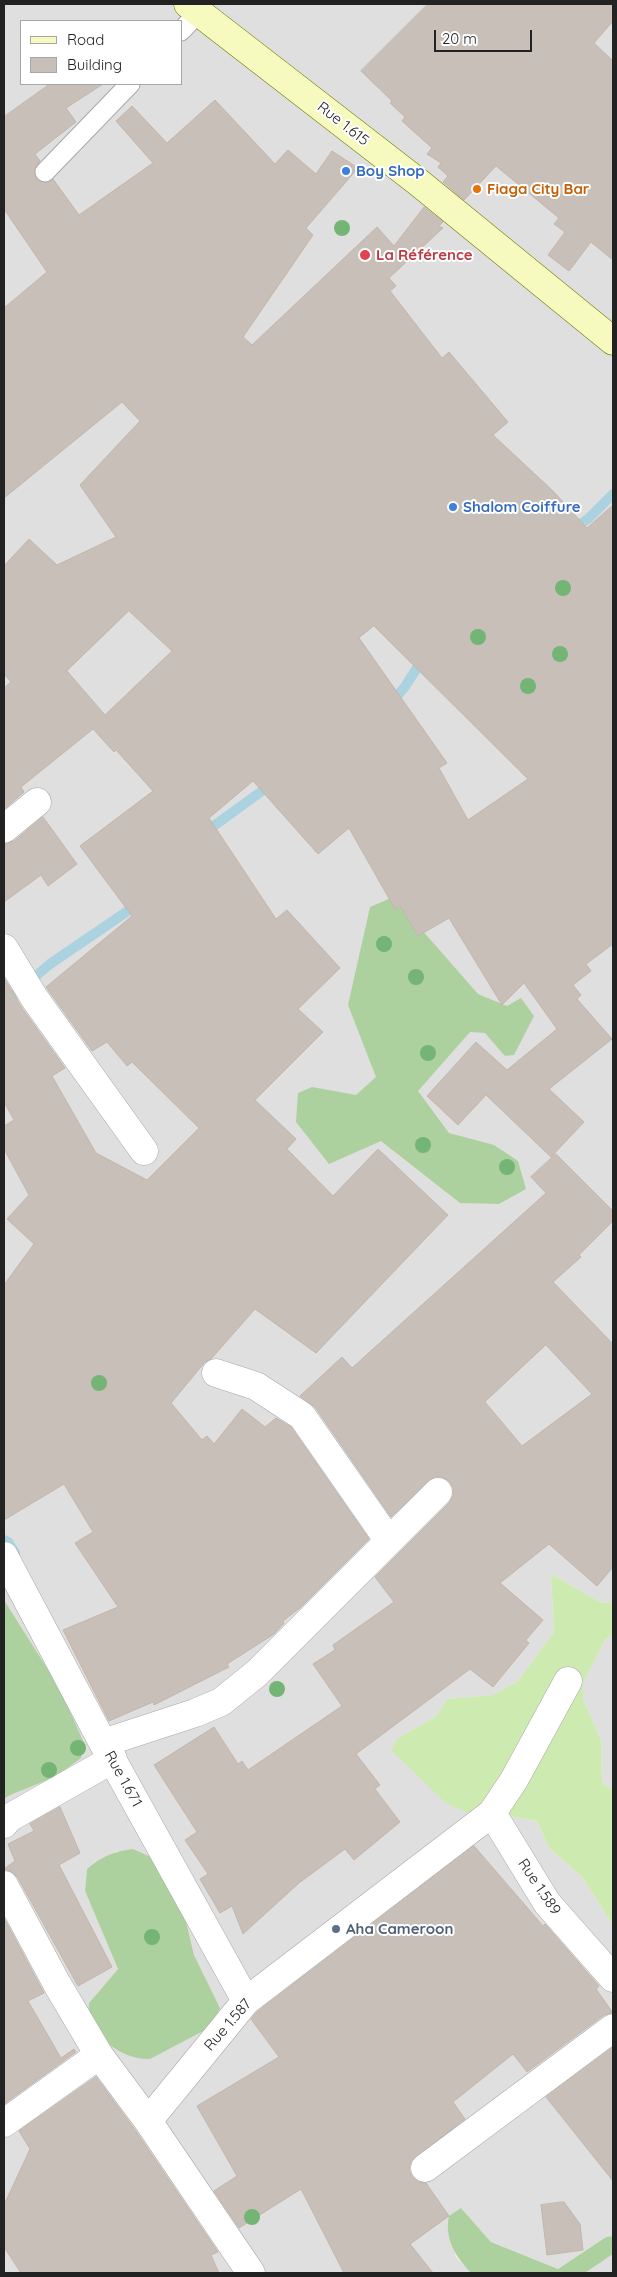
<!DOCTYPE html>
<meta charset="utf-8">
<style>
body{margin:0}
#map{position:relative;width:617px;height:2277px;overflow:hidden;background:#f2efe9;font-family:Quicksand,sans-serif}
canvas{display:block}
.frame{position:absolute;inset:0;border:5px solid #222;pointer-events:none}
.legend{position:absolute;left:20px;top:20px;width:162px;height:65px;box-sizing:border-box;background:#fff;border:1px solid #a7a7a7;margin:0;padding:6px 9px;list-style:none;font-size:15px;color:#222}
.legend li{display:flex;align-items:center;gap:10px;height:25px}
.legend b{width:25px;border:1px solid #a7a7a7}
.scale{position:absolute;left:434px;top:30px;width:98px;height:22px;box-sizing:border-box;border:2px solid #222;border-top:0;padding-left:6px;font-size:15px;line-height:18px;white-space:nowrap;color:#222;-webkit-text-stroke:4px #fff;paint-order:stroke}
</style>
<div id="map">
<canvas width="617" height="2277"></canvas>
<div class="frame"></div>
<ul class="legend">
<li><b style="height:6px;background:#f7fabf"></b>Road</li>
<li><b style="height:14px;background:#c7bfb8"></b>Building</li>
</ul>
<div class="scale">20 m</div>
</div>
<script>
const ctx = document.querySelector('canvas').getContext('2d');
ctx.lineJoin = 'round';
function fill(path, color) { ctx.fillStyle = color; ctx.fill(path, 'evenodd'); }
function trace(path, color, width, dash) { ctx.strokeStyle = color; ctx.lineWidth = width; ctx.lineCap = dash ? 'butt' : 'round'; ctx.setLineDash(dash || []); ctx.stroke(path); }
function label(font, color, halo, rows, align = 'center') {
  ctx.font = font + ' Quicksand,sans-serif'; ctx.lineWidth = 4; ctx.setLineDash([]); ctx.textBaseline = 'middle'; ctx.strokeStyle = halo; ctx.fillStyle = color; for (const [text, x, y, turn = 0] of rows) {
    ctx.save(); ctx.translate(x, y); ctx.rotate((+turn || 0) * Math.PI / 180); ctx.textAlign = isNaN(turn) ? turn : align; if (halo) ctx.strokeText(text, 0, 0); ctx.fillText(text, 0, 0); ctx.restore();
  }
}
const residential = new Path2D(`
 M4 4H613V1602L602 1603 551 1574 554 1632 518 1681 493 1695 447 1699 437 1716 398 1738 492 1813 537 1821 549 1848 582 1877 613 1925V2236L606 2237 558 2269 491 2242 461 2208 455 2256 471 2273H4V1799L10 1795 59 1687 4 1600ZM21 21H181V84H21ZM118 1851 183 1909 194 1955 220 2008 89 2003 118 1969 85 1891 87 1869 96 1861Z
 M613 1634V1790L602 1783 601 1740 583 1699V1683L605 1640Z
 M613 2254V2273H585Z`);
const grass = new Path2D(`
 M551 1574 602 1603 613 1602V1634L605 1640 583 1683V1699L601 1740 602 1783 613 1790V1925L582 1877 549 1848 537 1821 492 1813 476 1816 447 1804 391 1750 398 1738 437 1716 447 1699 493 1695 518 1681 554 1632Z`);
const forest = new Path2D(`
 M393 897 478 994 507 1006 521 998 534 1016 514 1055 505 1056 485 1033 470 1032 418 1091 449 1133 494 1145 518 1161 526 1189 499 1204 460 1203 381 1141 329 1164 296 1122 298 1093 312 1087 356 1095 376 1077 348 1005 370 907Z
 M4 1600 59 1687 84 1743 81 1758 55 1777 10 1795 4 1799Z
 M133 1849 153 1858 183 1909 194 1955 220 2008 209 2028 150 2059C124 2060 105 2042 88 2026L89 2003 118 1969 85 1891 87 1869C100 1857 115 1851 133 1849Z
 M461 2208 491 2242 558 2269 606 2237 613 2236V2254L585 2273H471C456 2257 444 2239 449 2216Z`);
const stream = new Path2D(`
 M571 531 589 518 613 494
 M390 704 404 688 424 657
 M204 833 273 783
 M4 1003 50 964 138 904
 M4 1540 8 1542 15 1553`);
const building = new Path2D(`
 M428 4H613V21L594 43 613 61V260L591 242 569 271 548 255 565 232 554 224 559 218 496 166 464 200 443 182 448 176 438 167 441 163 427 154 432 148 402 121 405 117 390 103 392 101 361 71Z
 M50 84H103L66 108 76 122 35 154 40 161 34 170 37 180 43 183 53 179 79 215 153 163 116 121 132 106 167 143 215 100 275 164 288 150 316 174 332 151 358 168 306 228 313 235 243 337 252 345 377 227 394 246 424 207 443 222 439 226 443 228 389 278 396 286 390 291 442 358 449 352 508 422 493 435 553 491 587 528 613 505V944L586 964 591 971 573 985 581 995 577 999 612 1039 549 1089 584 1122 551 1157 486 1095 458 1125 427 1096 476 1042 507 1070 557 1029 524 983 502 1005 449 918 418 936 400 906 395 909 349 828 318 854 253 781 209 818 276 919 287 910 340 968 298 1009 323 1032 255 1100 296 1139 287 1149 333 1196 378 1149 448 1215 316 1353 255 1309 211 1359 205 1362 171 1403 202 1440 207 1436 214 1444 242 1409 265 1427 276 1418 291 1427 369 1539 301 1607 283 1621 284 1623 274 1634 227 1664 229 1667 154 1705 153 1702 109 1721 63 1630 118 1607 75 1543 93 1532 64 1484 4 1520V1285L34 1244 7 1219 29 1195 4 1149V1126L14 1120 4 1102V978L22 1008 65 1068 52 1076 96 1153 147 1180 199 1128 132 1062 127 1066 107 1042 92 1051 46 987 132 916 80 846 153 791 116 750 114 752 93 729 21 787 24 792 4 809V688L11 682 4 674V566L29 539 57 565 116 537 80 485 140 421 122 402 4 498V308L47 272 4 209V117ZM129 611 172 651 105 715 67 671ZM374 626 528 779 468 820 439 768 447 763 359 638Z
 M43 817 77 864 48 886 41 875 4 902V844L14 841Z
 M556 1154 613 1211V1221L579 1255 581 1257 553 1282 613 1344V1567L597 1586 549 1544 500 1583 543 1620 526 1640 529 1643 493 1687 470 1669 356 1754 380 1785 375 1789 400 1822 354 1860 345 1849 299 1883 243 1934 232 1906 220 1913 200 1879 208 1874 185 1840 197 1832 154 1765 214 1727 238 1764 242 1761 248 1770 342 1706 313 1664 335 1650 333 1645 394 1602 375 1577 449 1503 453 1496V1488L449 1481 442 1477H434L391 1517 315 1407 300 1396 342 1357 352 1368 546 1193 531 1177ZM546 1345 592 1394 522 1446 485 1402Z
 M60 1807 80 1853 59 1865 112 1967 78 1986 18 1878 12 1872 4 1869 15 1861 8 1844 34 1831 30 1824Z
 M474 1846 543 1926 545 1924 599 1986 596 1989 613 2013 604 2015 527 2072 513 2054 453 2102 465 2119 411 2161 409 2169 412 2177 418 2182 426 2183 449 2216 410 2244 433 2273H344L301 2189 239 2228 214 2191 237 2176 197 2106 279 2057 251 2019 257 2012Z
 M4 1918 44 1993 28 2001 61 2058 74 2049 76 2052 4 2104Z
 M613 2047V2181L546 2097Z
 M96 2077 135 2130 218 2252 211 2255 219 2273H21L4 2247V2205L30 2149 19 2131Z
 M564 2202 580 2224 583 2250 547 2255 541 2205Z`);
const lane = new Path2D(`
 M181 31 199 12
 M45 172 130 84`);
const street = new Path2D(`
 M4 829 37 802
 M4 948 35 999 144 1151
 M216 1373 256 1386 302 1416 389 1541
 M4 1556 103 1743 246 2001
 M103 1743 195 1713 221 1702 257 1673 438 1492
 M492 1813 547 1903 613 1978
 M4 1824 9 1818 113 1759
 M4 1885 57 1984 99 2055 148 2121
 M4 2123 99 2055
 M425 2168 613 2028
 M251 2273 148 2121 246 2001 492 1813 514 1780 568 1681`);
const secondary = new Path2D(`
 M188 4 418 182 613 341`);
const trees = [
 [342,228],
 [563,588],
 [478,637],
 [560,654],
 [528,686],
 [384,944],
 [416,977],
 [428,1053],
 [423,1145],
 [507,1167],
 [99,1383],
 [277,1689],
 [78,1748],
 [49,1770],
 [152,1937],
 [252,2217]
];
const markers = [
 [346,171,5,"#3f7fe0"],
 [477,189,5,"#e8710a"],
 [365,255,6,"#e0444e"],
 [453,507,5,"#3f7fe0"],
 [336,1929,5,"#5c6f8a"]
];
const streetNames = [
 ["Rue 1.615",343,124,38],
 ["Rue 1.671",123,1779,61],
 ["Rue 1.589",539,1887,56],
 ["Rue 1.587",228,2025,-49]
];
const shopNames = [
 ["Boy Shop",356,171],
 ["Shalom Coiffure",463,507]
];
const foodNames = [
 ["Fiaga City Bar",487,189]
];
const healthNames = [
 ["La Référence",376,255]
];
const serviceNames = [
 ["Aha Cameroon",346,1929]
];
fill(residential, '#e0dfdf');
fill(grass, '#cdebb0');
fill(forest, '#add19e');
trace(stream, '#aad3df', 10);
fill(building, '#c7bfb8');
trace(building, '#c4b6ab', 1);
trace(lane, '#a9a9a9', 21);
trace(street, '#a9a9a9', 29);
trace(secondary, '#707d05', 29);
trace(lane, '#fff', 19);
trace(street, '#fff', 28);
trace(secondary, '#f7fabf', 28);
ctx.fillStyle = '#74b475';
for (const [x, y] of trees) { ctx.beginPath(); ctx.arc(x, y, 8, 0, 2 * Math.PI); ctx.fill(); }
for (const [x, y, r, color] of markers) { const dot = new Path2D(); dot.arc(x, y, r, 0, 2 * Math.PI); ctx.fillStyle = color; ctx.fill(dot); trace(dot, '#fff', 2); }
label('15px', '#222', '#fff', streetNames);
label('bold 15px', '#366cbe', '#fff', shopNames, 'left');
label('bold 15px', '#c56008', '#fff', foodNames, 'left');
label('bold 15px', '#be3a42', '#fff', healthNames, 'left');
label('bold 15px', '#4e5e75', '#fff', serviceNames, 'left');
</script>
